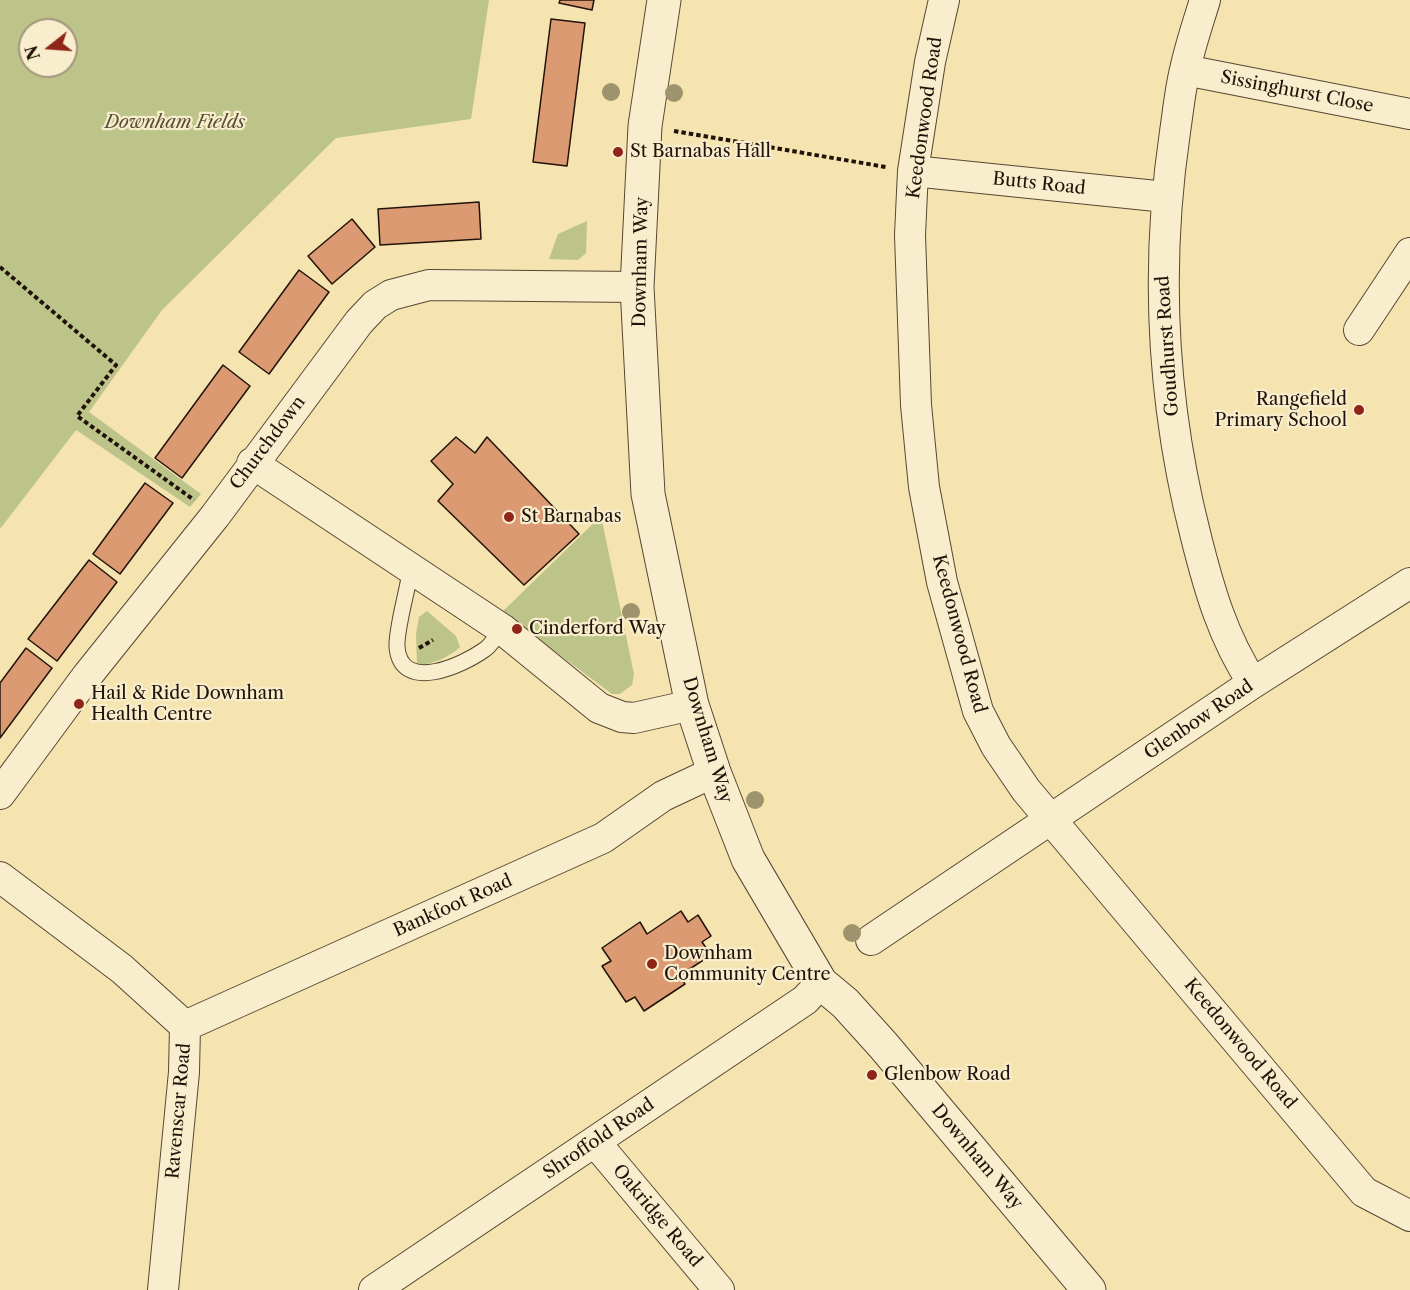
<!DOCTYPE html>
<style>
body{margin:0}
#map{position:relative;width:1410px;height:1290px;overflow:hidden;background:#f5e4b0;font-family:"Libre Caslon Text",serif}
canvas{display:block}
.north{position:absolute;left:18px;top:18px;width:60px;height:60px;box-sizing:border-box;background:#f8edcc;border:2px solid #a2967e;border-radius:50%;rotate:253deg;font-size:16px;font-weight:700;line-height:24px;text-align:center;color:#21130a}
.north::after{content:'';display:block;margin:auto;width:21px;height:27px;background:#8f2418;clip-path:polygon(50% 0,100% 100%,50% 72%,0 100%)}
</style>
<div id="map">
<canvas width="1410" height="1290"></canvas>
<div class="north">N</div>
</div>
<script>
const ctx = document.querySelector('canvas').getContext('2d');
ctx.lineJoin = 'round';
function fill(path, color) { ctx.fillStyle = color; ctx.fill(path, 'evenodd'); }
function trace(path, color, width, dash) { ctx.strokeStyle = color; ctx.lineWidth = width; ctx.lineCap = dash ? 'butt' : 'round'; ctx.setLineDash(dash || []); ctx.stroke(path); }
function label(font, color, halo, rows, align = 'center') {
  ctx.font = font + ' "Libre Caslon Text",serif'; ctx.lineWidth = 4.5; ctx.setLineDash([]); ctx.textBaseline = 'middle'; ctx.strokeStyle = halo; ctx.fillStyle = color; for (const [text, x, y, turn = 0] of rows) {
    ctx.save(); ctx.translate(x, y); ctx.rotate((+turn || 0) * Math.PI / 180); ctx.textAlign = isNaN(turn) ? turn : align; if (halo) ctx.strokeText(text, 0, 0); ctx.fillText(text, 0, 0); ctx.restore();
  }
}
const green = new Path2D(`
 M0 0H489L471 119 336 138 162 310 89 412 201 494 190 507 76 430 0 529ZM30 30H66V66H30Z
 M587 221 586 253 578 260 549 259 558 234Z
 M601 516 634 674 632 685 620 694H612L502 612Z
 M427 611 456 636 460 647C447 659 433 663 417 666L416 634 419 617Z`);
const building = new Path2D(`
 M560 0H594L592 10 559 3Z
 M551 19 585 23 567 166 533 162Z
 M479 202 481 239 380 245 378 209Z
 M352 219 375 247 332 284 308 256Z
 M299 270 329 292 269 374 239 352Z
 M223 365 250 386 182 478 155 458Z
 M456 437 475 453 487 437 579 534 524 585 438 501 453 484 431 461Z
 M145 483 173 503 120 574 93 554Z
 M89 560 117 582 57 661 28 639Z
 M26 648 52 668 0 738V683Z
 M681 911 688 922 698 915 711 936 702 942 711 955 679 976 685 984 644 1011 635 997 626 1002 602 966 611 961 602 948 640 922 647 934Z`);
const path = new Path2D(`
 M674 131 886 167
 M0 267 116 365 77 416 194 500
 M419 648 433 640`);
const service = new Path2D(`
 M414 569 409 578C406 596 396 631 397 647 401 694 463 665 484 650 491 646 496 636 502 629`);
const minor = new Path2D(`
 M944 0 930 62 913 171 910 235 916 405 924 487 942 582 978 711 996 746 1026 790 1364 1192 1410 1216
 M1205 0C1198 23 1190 46 1185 70 1180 90 1178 112 1175 132 1155 267 1162 404 1196 537 1209 589 1223 638 1253 683
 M1185 70 1410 114
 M913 171 1166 197
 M1359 330 1410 253
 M252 463 502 629 599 708 622 717 634 718 692 705
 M0 794 87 676 215 516 359 322 375 305 391 295 429 285 637 287
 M0 877 122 969 185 1026 184 1072 163 1290
 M871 940 1253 683 1410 583
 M185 1026 603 838 663 796 714 772
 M595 1142 719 1290
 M374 1290 805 1000 821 983`);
const tertiary = new Path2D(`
 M664 0 645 126 637 287 648 494 692 705 714 772 748 859 821 983 845 1003 883 1045 1089 1290`);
const trees = [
 [611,92],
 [674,93],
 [631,612],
 [755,800],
 [852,933]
];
const markers = [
 [618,152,6,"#8f2418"],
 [1359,410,6,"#8f2418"],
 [509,517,6,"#8f2418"],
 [517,629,6,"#8f2418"],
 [79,704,6,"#8f2418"],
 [652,964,6,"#8f2418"],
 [872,1075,6,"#8f2418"]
];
const streetNames = [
 ["Sissinghurst Close",1297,92,11],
 ["Keedonwood Road",925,118,-82],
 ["Butts Road",1039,184,6],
 ["Downham Way",641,262,-89],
 ["Goudhurst Road",1168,346,-94],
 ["Churchdown",268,443,-53],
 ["Keedonwood Road",959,634,75],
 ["Glenbow Road",1199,720,-34],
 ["Downham Way",707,740,73],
 ["Bankfoot Road",453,906,-24],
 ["Keedonwood Road",1240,1044,50],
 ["Ravenscar Road",179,1111,-85],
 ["Shroffold Road",599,1139,-34],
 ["Downham Way",977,1157,50],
 ["Oakridge Road",657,1216,50]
];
const parkNames = [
 ["Downham Fields",175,123]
];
const poiNames = [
 ["St Barnabas Hall",630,152],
 ["Rangefield",1347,400,"right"],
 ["Primary School",1347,421,"right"],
 ["St Barnabas",521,517],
 ["Cinderford Way",529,629],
 ["Hail & Ride Downham",91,694],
 ["Health Centre",91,715],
 ["Downham",664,954],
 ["Community Centre",664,975],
 ["Glenbow Road",884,1075]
];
fill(green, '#bdc48a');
fill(building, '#db9a72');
trace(building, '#21130a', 1.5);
trace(service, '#564734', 17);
trace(minor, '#564734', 32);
trace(tertiary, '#564734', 35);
trace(path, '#21130a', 4, [4.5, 3]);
trace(service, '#f8edcc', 15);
trace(minor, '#f8edcc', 30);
trace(tertiary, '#f8edcc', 33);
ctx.fillStyle = '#9f936d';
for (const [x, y] of trees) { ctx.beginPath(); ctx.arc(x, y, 9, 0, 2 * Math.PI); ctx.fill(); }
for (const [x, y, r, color] of markers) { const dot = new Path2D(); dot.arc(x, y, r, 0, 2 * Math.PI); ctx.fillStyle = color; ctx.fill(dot); trace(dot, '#f8edcc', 2); }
label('18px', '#21130a', '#f8edcc', streetNames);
label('italic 18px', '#585137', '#f8edcc', parkNames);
label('18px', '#21130a', '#f8edcc', poiNames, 'left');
</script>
